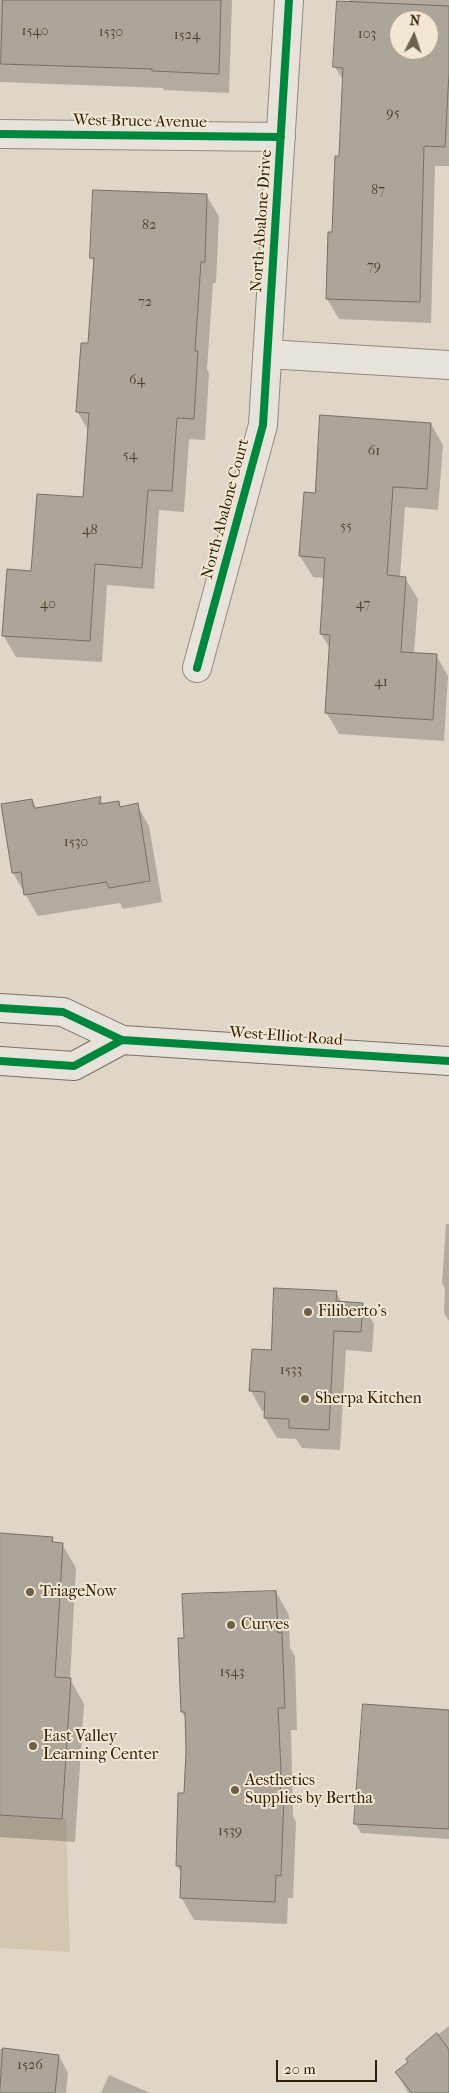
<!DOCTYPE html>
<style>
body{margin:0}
#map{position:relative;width:449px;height:2093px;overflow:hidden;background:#dfd6c7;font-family:"IM FELL French Canon",serif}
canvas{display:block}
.north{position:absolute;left:389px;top:10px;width:50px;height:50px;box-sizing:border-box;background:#f1e7d4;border:1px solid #a59782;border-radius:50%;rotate:4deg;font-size:14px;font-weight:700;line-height:20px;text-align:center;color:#322006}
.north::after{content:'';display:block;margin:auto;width:18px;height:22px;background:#6f604a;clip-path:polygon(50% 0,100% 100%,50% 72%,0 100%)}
.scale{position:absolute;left:276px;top:2060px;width:101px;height:22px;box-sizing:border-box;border:2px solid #322006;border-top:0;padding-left:6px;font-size:15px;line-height:18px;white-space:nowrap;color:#322006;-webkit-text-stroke:4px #f1e7d4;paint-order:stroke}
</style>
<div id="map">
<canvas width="449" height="2093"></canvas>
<div class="north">N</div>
<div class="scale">20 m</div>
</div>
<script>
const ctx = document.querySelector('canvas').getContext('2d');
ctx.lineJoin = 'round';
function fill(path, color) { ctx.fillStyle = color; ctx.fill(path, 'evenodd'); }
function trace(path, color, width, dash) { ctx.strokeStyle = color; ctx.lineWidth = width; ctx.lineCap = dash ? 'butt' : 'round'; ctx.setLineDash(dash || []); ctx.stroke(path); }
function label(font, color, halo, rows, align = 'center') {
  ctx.font = font + ' "IM FELL French Canon",serif'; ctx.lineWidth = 4; ctx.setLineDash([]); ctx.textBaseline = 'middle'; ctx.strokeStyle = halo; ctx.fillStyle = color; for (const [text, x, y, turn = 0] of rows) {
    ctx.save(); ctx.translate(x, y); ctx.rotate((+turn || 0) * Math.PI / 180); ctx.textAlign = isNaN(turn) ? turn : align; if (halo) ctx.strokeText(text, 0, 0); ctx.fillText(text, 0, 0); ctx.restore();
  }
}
const green = new Path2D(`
 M0 1815 66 1818 70 1952 0 1948Z`);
const shadow = new Path2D(`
 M0 0H232L229 93 164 90 163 88 0 82Z
 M349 0H449V166H435L431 323 339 319 327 299 340 157 344 82 335 67ZM399 20H429V50H399Z
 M206 195 219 216 216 283H213L207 369 209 373 205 440 189 439 184 512 159 510 154 589 107 585 102 662 16 657 3 635 33 572 84 498 89 432 77 411 90 344 95 263 91 258Z
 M431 424 443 445 438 510 405 507 400 577 405 578 418 599 414 654 436 655 448 676 444 741 339 734 326 712 331 650 321 634 325 578 313 577 300 556 316 494Z
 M100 799 104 805 118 802 121 808 137 805 149 826 162 902 123 909 120 903 38 916 13 873 32 800 37 809Z
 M446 1224H449V1321L444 1313 445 1288 442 1283Z
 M336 1292 342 1303 362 1304 374 1324 372 1352 346 1350 340 1450 302 1448 296 1439 277 1438 265 1418V1411H262L251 1391 272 1352Z
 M0 1535 52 1538 55 1543 62 1544 76 1568 70 1679 84 1704 75 1842 0 1837Z
 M276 1592 289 1615 290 1648 295 1656 297 1730H291L293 1816 296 1822 293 1898H288L287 1924 194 1920 181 1897 182 1874 177 1866 185 1794 187 1752 186 1720 182 1712 185 1639Z
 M449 1711V1839L361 1833 356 1824Z
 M449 2026V2093H408L397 2073 409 2062 407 2059Z
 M0 2049 59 2056 68 2073 66 2093H0Z
 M109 2075 150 2093H101Z`);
const building = new Path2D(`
 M3 0H221L219 74 152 71V69L1 64Z
 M337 1 449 6V73L445 147 424 146 420 302 326 299 328 232H332L335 156H339L343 68 333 67ZM399 20H429V50H399Z
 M93 190 207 194 205 262H201L195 351H198L194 419 177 418 172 491 148 490 142 568 95 564 90 641 2 636 7 569 31 571 37 494 83 497 89 413 76 412 81 343H88L94 258H90Z
 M320 415 431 423 427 489 393 487 387 575 406 577 401 652 437 654 433 720 325 713 330 635 320 634 325 558 299 556 304 492 315 493Z
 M101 797 99 804 119 801 120 807 138 803 150 881 109 888 106 882 24 895 21 872 12 873 1 804 32 799 34 808Z
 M274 1288 337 1291 336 1301 363 1303 361 1332 334 1331 329 1430 289 1428V1419L264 1418 265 1392 249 1391 252 1349 271 1350Z
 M0 1533 53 1537 52 1542 63 1543 55 1677 71 1678 62 1819 0 1815Z
 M276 1591 278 1633 282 1632 285 1708H278L281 1770 280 1798H284L281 1876 276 1875 275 1902 180 1898 181 1866H176L178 1793H184L186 1752 185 1712H181L178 1638H184L182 1594Z
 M363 1704 449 1710V1829L354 1824Z
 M437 2033 449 2050V2093H412L395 2072 408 2062 406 2059Z
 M3 2048 59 2055 55 2093H0Z`);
const street = new Path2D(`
 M0 134 281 137
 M267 354 449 365
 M197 668 263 425 289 0`);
const secondary = new Path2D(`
 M0 1008 63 1012 122 1040 449 1061
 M0 1061 74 1066 122 1040`);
const cycleway = new Path2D(`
 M0 134 281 137
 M197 668 263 425 289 0
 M0 1008 63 1012 122 1040 449 1061
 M0 1061 74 1066 122 1040`);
const markers = [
 [308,1312,5,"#6f604a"],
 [305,1399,5,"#6f604a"],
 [30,1592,5,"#6f604a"],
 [231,1625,5,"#6f604a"],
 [33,1746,5,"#6f604a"],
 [235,1790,5,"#6f604a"]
];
const numberNames = [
 ["1540",35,32],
 ["1530",111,33],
 ["103",367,35],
 ["1524",187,36],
 ["95",393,114],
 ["87",378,191],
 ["82",149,226],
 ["79",374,267],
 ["72",145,303],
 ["64",137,381],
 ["61",374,452],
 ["54",130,456],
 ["55",346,527],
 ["48",90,531],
 ["40",48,605],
 ["47",363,605],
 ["41",381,683],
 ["1530",76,843],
 ["1533",291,1371],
 ["1543",232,1673],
 ["1539",230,1832],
 ["1526",30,2066]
];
const streetNames = [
 ["West Bruce Avenue",140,122,1],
 ["North Abalone Drive",262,221,-86],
 ["North Abalone Court",226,509,-75],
 ["West Elliot Road",286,1037,4]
];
const poiNames = [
 ["Filiberto's",318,1312],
 ["Sherpa Kitchen",315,1399],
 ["TriageNow",40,1592],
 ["Curves",241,1625],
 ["East Valley",43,1737],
 ["Learning Center",43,1755],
 ["Aesthetics",245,1781],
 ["Supplies by Bertha",245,1799]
];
fill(green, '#d3c7b0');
fill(shadow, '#0003');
fill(building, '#aca599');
trace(building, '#787065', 1);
trace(street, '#918a7e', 30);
trace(secondary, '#787065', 30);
trace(street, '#e7e2da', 28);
trace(secondary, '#e7e2da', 28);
trace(cycleway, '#00873e', 8);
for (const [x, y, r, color] of markers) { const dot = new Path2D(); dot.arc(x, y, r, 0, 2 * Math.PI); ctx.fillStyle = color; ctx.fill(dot); trace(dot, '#f1e7d4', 2); }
label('14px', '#50412b', null, numberNames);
label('16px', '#322006', '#f1e7d4', streetNames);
label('16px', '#322006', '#f1e7d4', poiNames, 'left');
</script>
